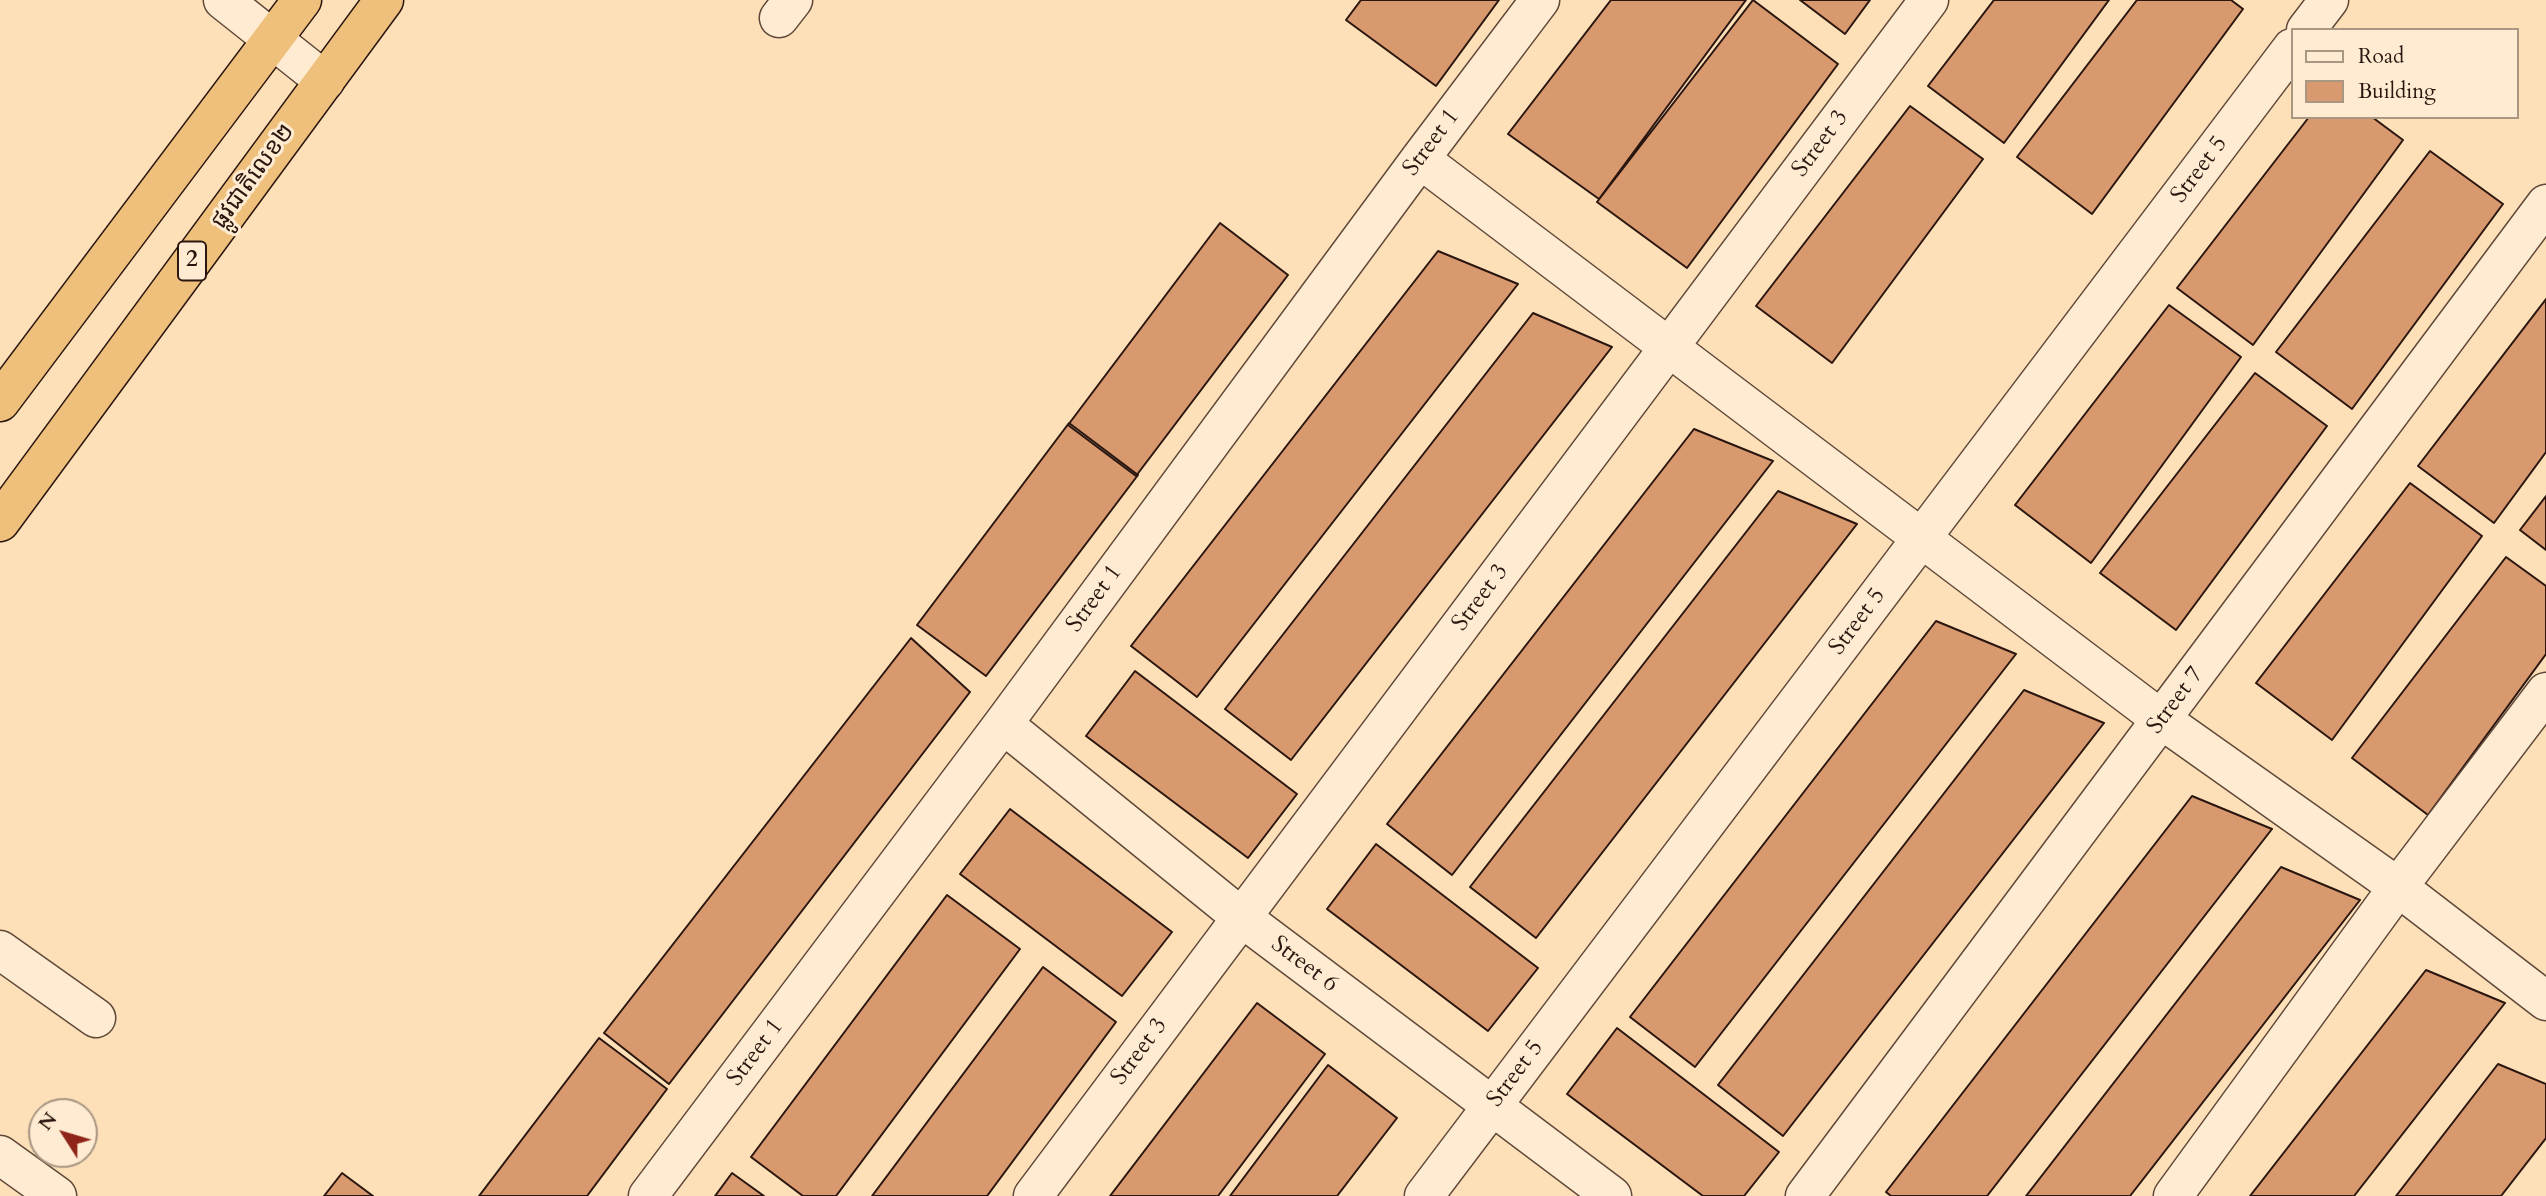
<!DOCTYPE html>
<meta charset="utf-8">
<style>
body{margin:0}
#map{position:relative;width:2546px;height:1196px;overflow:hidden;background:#fde0b8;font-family:Cardo,serif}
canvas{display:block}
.legend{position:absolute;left:2291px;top:28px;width:228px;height:91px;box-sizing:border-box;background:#feebd1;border:2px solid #a99683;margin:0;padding:9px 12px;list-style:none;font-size:21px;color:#2a160f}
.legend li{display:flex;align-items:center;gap:14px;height:35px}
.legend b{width:35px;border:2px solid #a99683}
.north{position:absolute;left:28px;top:1098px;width:70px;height:70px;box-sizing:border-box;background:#feebd1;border:2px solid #a99683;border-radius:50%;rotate:307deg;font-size:19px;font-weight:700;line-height:28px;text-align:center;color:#2a160f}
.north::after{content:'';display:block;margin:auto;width:24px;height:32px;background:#8f2418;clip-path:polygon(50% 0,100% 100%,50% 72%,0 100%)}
</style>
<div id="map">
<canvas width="2546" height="1196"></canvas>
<ul class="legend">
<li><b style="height:9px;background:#feebd1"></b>Road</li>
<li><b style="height:19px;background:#d8996f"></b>Building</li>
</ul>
<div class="north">N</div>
</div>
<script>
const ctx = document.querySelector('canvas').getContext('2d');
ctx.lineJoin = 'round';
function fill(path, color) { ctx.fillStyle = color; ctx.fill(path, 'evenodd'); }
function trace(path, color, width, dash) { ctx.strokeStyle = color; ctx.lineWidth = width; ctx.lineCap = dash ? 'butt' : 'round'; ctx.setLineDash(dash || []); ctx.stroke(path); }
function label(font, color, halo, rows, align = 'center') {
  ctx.font = font + ' Cardo,"Noto Sans Khmer",serif'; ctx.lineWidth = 6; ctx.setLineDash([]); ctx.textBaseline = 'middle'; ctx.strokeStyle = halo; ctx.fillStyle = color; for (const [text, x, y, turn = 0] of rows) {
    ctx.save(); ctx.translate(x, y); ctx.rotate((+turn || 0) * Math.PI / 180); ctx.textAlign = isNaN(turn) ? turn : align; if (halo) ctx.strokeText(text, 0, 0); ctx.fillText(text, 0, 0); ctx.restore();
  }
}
const building = new Path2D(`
 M1361 0H1499L1436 86 1346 20Z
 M1611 0H1746L1599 199 1508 134Z
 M1753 0 1838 64 1687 268 1597 202Z
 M1800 0H1870L1845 34Z
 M1994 0H2109L2004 143 1928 86Z
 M2137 0H2231L2243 9 2092 214 2017 157Z
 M1910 106 1983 159 1832 363 1756 306Z
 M2309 117H2372L2403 140 2253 345 2177 288Z
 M2430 151 2503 204 2352 409 2276 352Z
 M1220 223 1288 275 1136 476 1068 425Z
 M1438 251 1518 284 1197 697 1131 646Z
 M2546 299V452L2494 523 2418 466Z
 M2169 305 2241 357 2091 563 2015 505Z
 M1533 313 1612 347 1291 760 1225 709Z
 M2255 373 2327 426 2176 630 2100 573Z
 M1069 423 1138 475 986 676 917 625Z
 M1694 429 1773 461 1452 875 1387 824Z
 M2410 483 2482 536 2332 740 2256 683Z
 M1778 491 1857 524 1536 938 1470 887Z
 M2546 496V550L2520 530Z
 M2506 557 2546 586V654L2428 815 2352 758Z
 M1936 621 2016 654 1695 1067 1630 1017Z
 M911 638 970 692 669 1084 604 1033Z
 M1135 671 1297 794 1248 858 1086 736Z
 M2024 690 2104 723 1783 1136 1718 1085Z
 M2192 796 2272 829 1987 1196H1891L1886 1192Z
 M1010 809 1172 932 1122 996 960 874Z
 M1376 844 1538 968 1488 1031 1327 909Z
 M2281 867 2360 900 2130 1196H2026Z
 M947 895 1020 949 836 1196H803L751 1157Z
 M1043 967 1116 1022 987 1196H872Z
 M2426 970 2505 1003 2354 1196H2250Z
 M1257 1003 1325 1054 1218 1196H1110Z
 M1617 1028 1779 1152 1744 1196H1703L1567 1094Z
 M599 1038 667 1089 587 1196H479Z
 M2498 1064 2546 1084V1138L2501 1196H2396Z
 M1328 1065 1397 1118 1337 1196H1230Z
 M342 1173 373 1196H324Z
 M732 1173 764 1196H715Z`);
const minor = new Path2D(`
 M223 0 325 81
 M779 18 793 0
 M2306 30 2329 0
 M1420 159 2162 720 2398 887 2546 1001
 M1003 724 1241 917 1612 1196
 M0 950 96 1018
 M0 1155 57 1196
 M648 1196 1003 724 1420 159 1540 0
 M1033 1196 1929 0
 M1424 1196 2292 48
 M1805 1196 2546 204
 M2173 1196 2398 887 2546 692`);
const highway = new Path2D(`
 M0 402 302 0
 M0 522 384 0`);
const shields = [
 [192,261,28]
];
const shieldNames = [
 ["2",192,261]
];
const streetNames = [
 ["Street 1",1432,143,-53],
 ["Street 3",1821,144,-53],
 ["Street 5",2200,170,-53],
 ["ផ្លូវជាតិលេខ២",254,177,-54],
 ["Street 3",1481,598,-53],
 ["Street 1",1095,599,-54],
 ["Street 5",1858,622,-53],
 ["Street 7",2176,701,-53],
 ["Street 6",1304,965,37],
 ["Street 3",1140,1052,-53],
 ["Street 1",756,1053,-53],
 ["Street 5",1516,1074,-53]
];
fill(building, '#d8996f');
trace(building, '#2a160f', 2);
trace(minor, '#5f4839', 41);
trace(highway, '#2a160f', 41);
trace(minor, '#feebd1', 38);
trace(highway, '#eec07c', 38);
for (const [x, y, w] of shields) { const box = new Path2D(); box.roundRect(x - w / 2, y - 19.5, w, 39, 5); ctx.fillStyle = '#feebd1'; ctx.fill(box); trace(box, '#2a160f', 2); }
label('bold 23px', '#2a160f', null, shieldNames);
label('24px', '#2a160f', '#feebd1', streetNames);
</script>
